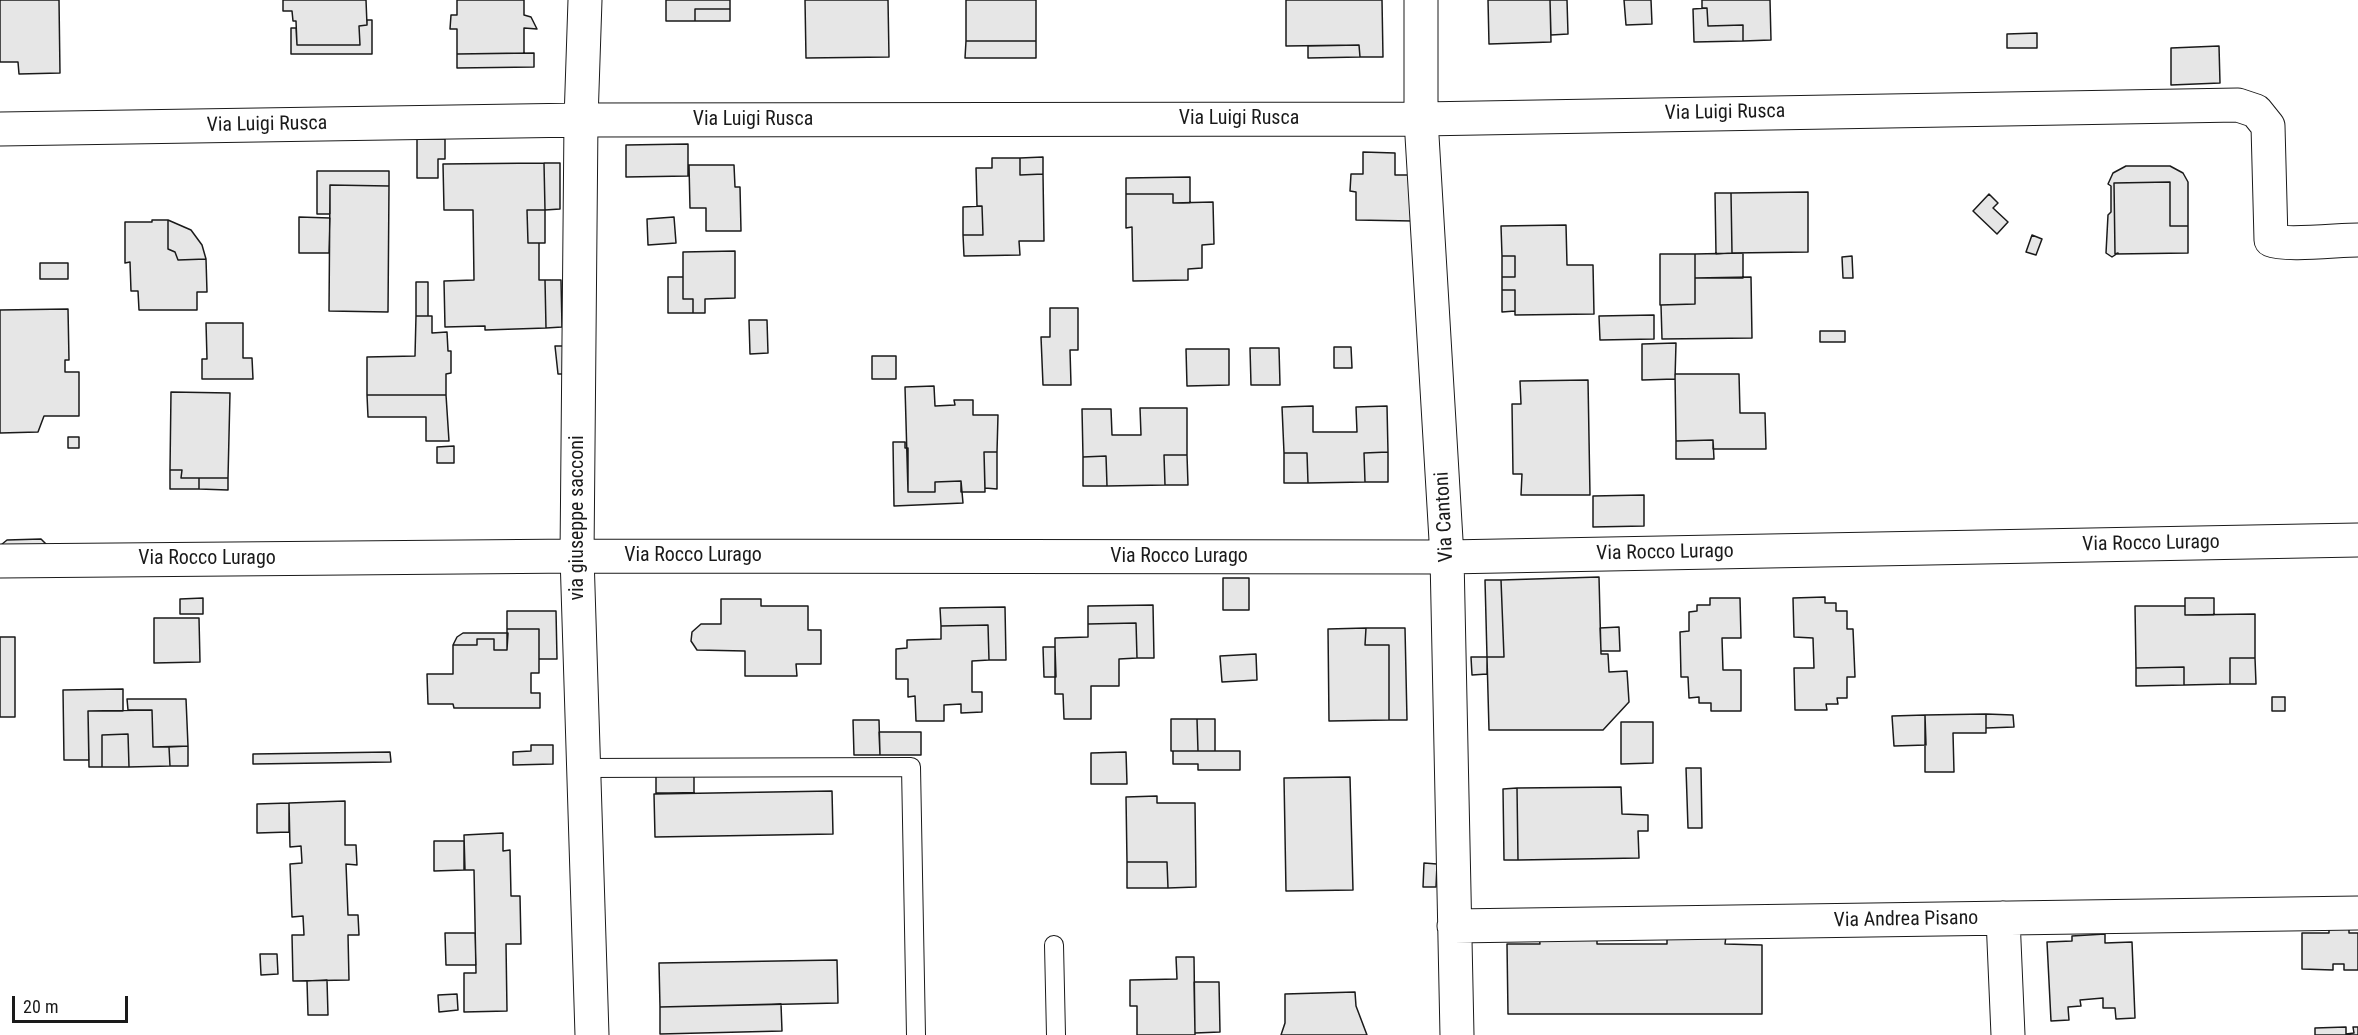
<!DOCTYPE html>
<style>
body{margin:0}
#map{position:relative;width:2358px;height:1035px;overflow:hidden;background:#fff;font-family:"Roboto Condensed",sans-serif}
canvas{display:block}
.scale{position:absolute;left:12px;top:996px;width:116px;height:27px;box-sizing:border-box;border:3px solid #1a1a1a;border-top:0;padding-left:8px;font-size:18px;line-height:21px;white-space:nowrap;color:#1a1a1a;-webkit-text-stroke:4px #fff;paint-order:stroke}
</style>
<div id="map">
<canvas width="2358" height="1035"></canvas>
<div class="scale">20 m</div>
</div>
<script>
const ctx = document.querySelector('canvas').getContext('2d');
ctx.lineJoin = 'round';
function fill(path, color) { ctx.fillStyle = color; ctx.fill(path, 'evenodd'); }
function trace(path, color, width, dash) { ctx.strokeStyle = color; ctx.lineWidth = width; ctx.lineCap = dash ? 'butt' : 'round'; ctx.setLineDash(dash || []); ctx.stroke(path); }
function label(font, color, halo, rows, align = 'center') {
  ctx.font = font + ' "Roboto Condensed",sans-serif'; ctx.lineWidth = 4.5; ctx.setLineDash([]); ctx.textBaseline = 'middle'; ctx.strokeStyle = halo; ctx.fillStyle = color; for (const [text, x, y, turn = 0] of rows) {
    ctx.save(); ctx.translate(x, y); ctx.rotate((+turn || 0) * Math.PI / 180); ctx.textAlign = isNaN(turn) ? turn : align; if (halo) ctx.strokeText(text, 0, 0); ctx.fillText(text, 0, 0); ctx.restore();
  }
}
const building = new Path2D(`
 M0 0H59L60 73 19 74 18 62H0Z
 M283 0H366L367 25 359 26 360 45H297L296 21H293L292 11H283Z
 M457 0H524V15L531 17 537 29 524 28V53L457 54V29H450L451 15H457Z
 M666 0H730V9H695V21H666Z
 M805 0H888L889 57 806 58Z
 M966 0H1036V41H966Z
 M1286 0H1382L1383 57H1360L1359 45 1286 46Z
 M1488 0H1550L1551 42 1489 44Z
 M1550 0H1567L1568 34 1551 35Z
 M1624 0H1651L1652 24 1626 25Z
 M1702 0H1770L1771 40 1743 41V25L1708 26 1707 8H1702Z
 M1707 8 1708 26 1743 25V41L1694 42 1693 9Z
 M695 9H730V21H695Z
 M367 20H372V54H291V28H296L297 45H360L359 26 367 25Z
 M2037 33V48H2007V34Z
 M966 41H1036V58H965Z
 M1359 45 1360 57 1308 58V46Z
 M2219 46 2220 83 2171 85V48Z
 M534 53V67L457 68V54Z
 M417 139H445V159H438V178H417Z
 M688 144V176L626 177V145Z
 M1363 152 1395 153V175H1414L1413 221 1356 220V192L1350 191 1351 174H1363Z
 M1043 157V174L1020 175V158Z
 M992 158H1020V175L1043 174 1044 241H1019L1020 255 964 256 963 235H983L982 206H977L976 168H992Z
 M544 163 545 210H527L528 243H539V280H545L546 328 485 330V326L445 327 444 281 474 280 473 210H444L443 164Z
 M544 163H560V209L545 210Z
 M689 165H734L735 187H740L741 231H706V208H690Z
 M2126 166H2170L2183 173 2188 182V226H2170V182L2114 183 2115 254 2118 253 2112 257 2106 253 2108 215 2111 212V186L2108 184 2113 173Z
 M317 171H389V186L330 185V214H317Z
 M1190 177V203H1173V194H1126V178Z
 M2170 182V226H2188V253L2115 254 2114 183Z
 M330 185 389 186 388 312 329 311Z
 M1808 192V252L1732 253 1731 193Z
 M1715 193H1731L1732 253 1716 254Z
 M1126 194H1173V203L1213 202 1214 244 1202 245V268L1188 269V280L1133 281 1132 227 1126 228Z
 M1989 194 1998 203 1993 208 2008 222 1997 234 1973 211Z
 M982 206 983 235H963V207Z
 M527 210H545V243H528Z
 M299 217 330 218 329 253H299Z
 M674 217 676 243 648 245 647 219Z
 M152 220H168V249L175 252 178 260 206 259 207 292H197V310H139L138 291H131L130 262 125 263V222H152Z
 M168 220 191 230 202 245 206 259 178 260 175 252 168 249Z
 M1566 225 1567 265H1593L1594 314 1515 315V290H1502V277H1515V256H1502L1501 226Z
 M2032 235 2042 239 2036 255 2026 252Z
 M735 251V298L705 299V313H693V299H683V252Z
 M1743 253V278H1695V254Z
 M1660 254H1695V304L1660 305Z
 M1502 256H1515V277H1502Z
 M1852 256 1853 278H1843L1842 257Z
 M40 263H68V279H40Z
 M668 277H683V299H693V313H668Z
 M1751 277 1752 338 1662 339 1661 305 1695 304V278Z
 M545 280H561L562 327 546 328Z
 M416 282H428V316H416Z
 M1502 290H1515V311L1502 312Z
 M1050 308H1078V350H1070L1071 385H1043L1041 337H1050Z
 M68 309 69 360H65V372H79V416H44L38 432 0 433V310Z
 M1654 315V339L1600 340 1599 316Z
 M416 316H432V333L447 332 448 351H451V373L446 374V395H367V357L415 356Z
 M749 320H767L768 353 750 354Z
 M206 323H243V358H252L253 379H202V359H207Z
 M1820 331H1845V342H1820Z
 M1676 343 1675 379 1642 380V344Z
 M555 346H574L575 374H558Z
 M1334 347H1351L1352 368H1334Z
 M1250 348H1279L1280 385H1251Z
 M1186 349H1229V385L1187 386Z
 M872 356H896V379H872Z
 M1675 374H1739L1740 413H1765L1766 449H1713V440L1676 441Z
 M1588 380 1590 495H1521L1522 474H1513L1512 404H1521L1520 381Z
 M934 386 935 406 955 405 954 400H973V415H998L997 452H984L985 492H961V481L935 482V492H908L905 387Z
 M171 392 230 393 228 478H181L182 470H170Z
 M367 395H446L449 441H426V417H368Z
 M1313 406V432H1357L1356 407 1387 406 1388 452 1364 453 1365 482 1308 483 1307 453H1284L1282 407Z
 M1140 408H1187V455H1164L1165 485 1107 486 1106 456 1083 457 1082 409H1111L1112 435H1141Z
 M68 437H79V448H68Z
 M1713 440 1714 459H1676V441Z
 M893 442H905V448H908V492H935V482L961 481 963 503 894 506Z
 M454 446V463H437V447Z
 M984 452H997V489L985 488Z
 M1388 452V482H1365L1364 453Z
 M1284 453H1307L1308 483H1284Z
 M1164 455H1187L1188 485H1165Z
 M1106 456 1107 486H1083V457Z
 M170 470H182L181 478H199V489H170Z
 M199 478H228V490L199 489Z
 M1644 495V526L1593 527V496Z
 M41 539 47 545H1L7 540Z
 M1599 577 1601 654H1608L1609 672 1627 671 1629 702 1603 730H1489L1487 657H1504L1501 580Z
 M1223 578H1249V610H1223Z
 M1485 580H1501L1504 657H1487Z
 M1825 597V603H1836V611H1847V629H1853L1855 677H1847V698H1837L1838 704H1826L1827 710H1795L1794 668H1814L1813 638 1794 637 1793 598Z
 M203 598V614H180V599Z
 M1710 598H1740L1741 638H1722L1723 670H1741V711H1711V703H1699V697L1689 698 1688 677H1681L1680 632 1689 631V612L1697 611V605H1710Z
 M2185 598H2214V615H2185Z
 M721 599H761V606H808V630H821V664H796L797 676H745V651L697 650 691 641 692 632 701 624H721Z
 M1153 605 1154 658H1137L1136 623 1088 624V606Z
 M2135 606H2185V615L2255 614V658H2230V684L2184 685V667L2136 668Z
 M1005 607 1006 660H989L988 625 941 626 940 608Z
 M507 611H556L557 659H539V629H507Z
 M154 618H199L200 662 154 663Z
 M1136 623 1137 658 1119 659V686H1091V719H1064L1063 694H1055V638L1088 637V624Z
 M988 625 989 660 972 661V692H982V712L961 713V704L944 705V721H916L915 696 908 697V679H896V649L907 648V640L941 639V626Z
 M1619 627 1620 651H1601L1600 628Z
 M1366 628 1365 645H1389V720L1329 721 1328 629Z
 M1366 628H1405L1407 720H1389V645H1365Z
 M507 629H539V673H531V693H540V708H454L453 704H428L427 674H453V645H477V639H494V650H507Z
 M463 633H508L507 650H494V639H477V645H453L457 637Z
 M0 637H15V717H0Z
 M1043 647H1055L1056 677H1044Z
 M1256 654 1257 680 1222 682 1220 656Z
 M1471 657H1487V674L1472 675Z
 M2230 658H2255L2256 684H2230Z
 M2184 667V685L2136 686V668Z
 M123 689V711H88L89 760H64L63 690Z
 M2272 697H2285V711H2272Z
 M127 699H186L188 746 153 747 152 710H128Z
 M152 710 153 747H169L170 766 129 767 128 734 102 735V767H89L88 711Z
 M1986 714 2013 715 2014 727 1986 728Z
 M1986 714V733H1953L1954 772H1925V715Z
 M1925 715 1926 745 1894 746 1892 716Z
 M1171 719H1197L1198 751H1171Z
 M1197 719H1215V751H1198Z
 M853 720H879L880 755H854Z
 M1621 722H1653V763L1621 764Z
 M879 732H921V755H880Z
 M128 734 129 767H102V735Z
 M531 745H553V764L513 765V752L531 751Z
 M188 746V766H170L169 747Z
 M1173 751H1240V770H1198V764H1173Z
 M390 752 391 762 253 764V754Z
 M1126 752 1127 784H1091V753Z
 M1686 768H1701L1702 828H1688Z
 M694 769V793H656V770Z
 M1350 777 1353 890 1286 891 1284 778Z
 M1621 787 1622 814 1648 815V831H1638L1639 858 1518 860 1517 788Z
 M1517 788 1518 860H1504L1503 789Z
 M832 791 833 834 655 837 654 794Z
 M1157 796V803H1195L1196 887 1168 888 1167 862H1127L1126 797Z
 M345 801V845H356L357 865 346 864 348 915H358L359 935H348L349 980 293 981 292 935H304L303 916 292 917 290 864 302 863 301 846 290 847 289 803Z
 M289 803V832L257 833V804Z
 M503 833V851L510 850 511 896H520L521 944H506L507 1011 464 1012V973H476L474 870H465L464 835Z
 M434 841H464V870L434 871Z
 M1127 862H1167L1168 888H1127Z
 M1424 863 1437 864 1436 887H1423Z
 M2329 927H2349V933H2358V970H2344V964H2333V970L2302 969V933H2329Z
 M445 933H475L476 965H446Z
 M2105 934V943L2132 942 2135 1018 2116 1019 2115 1008H2103V998L2080 1000 2081 1006 2068 1007 2069 1020 2051 1021 2047 942 2072 941V936Z
 M1539 936H1597V944H1667V936H1726L1725 944 1762 945V1014H1508L1507 944H1540Z
 M260 954H277L278 974 261 975Z
 M1176 957H1194L1195 1035H1137V1006H1130V980L1177 979Z
 M837 960 838 1003 660 1007 659 963Z
 M327 980 328 1015H308L307 981Z
 M1194 982H1219L1220 1032 1195 1033Z
 M1355 992 1356 1006 1367 1035H1281L1285 1023V994Z
 M457 994 458 1010 439 1012 438 995Z
 M781 1004 782 1031 660 1034V1007Z
 M2346 1027V1034L2354 1033 2353 1027H2358V1035H2315V1028Z`);
const service = new Path2D(`
 M583 768 911 767 916 1035
 M1054 945 1056 1035`);
const minor = new Path2D(`
 M585 0 581 120 577 556 592 1035
 M1421 0V119L1447 557 1457 1035
 M0 129 581 120 1421 119 2238 105 2256 111 2268 126 2271 240C2285 246 2339 240 2358 240
 M0 561 577 556 1447 557 2358 540
 M2003 918 2008 1035
 M1454 926 2358 913`);
const streetNames = [
 ["Via Luigi Rusca",1725,113,-1],
 ["Via Luigi Rusca",1239,119],
 ["Via Luigi Rusca",753,120],
 ["Via Luigi Rusca",267,125,-1],
 ["Via Cantoni",1445,517,-93],
 ["via giuseppe sacconi",578,518,-90],
 ["Via Rocco Lurago",2151,544,-1],
 ["Via Rocco Lurago",1665,553,-1],
 ["Via Rocco Lurago",693,556],
 ["Via Rocco Lurago",1179,557],
 ["Via Rocco Lurago",207,559],
 ["Via Andrea Pisano",1906,920,-1]
];
fill(building, '#e6e6e6');
trace(building, '#1a1a1a', 1.5);
trace(service, '#1a1a1a', 20);
trace(minor, '#1a1a1a', 35);
trace(service, '#fff', 18);
trace(minor, '#fff', 33);
label('20px', '#1a1a1a', '#fff', streetNames);
</script>
